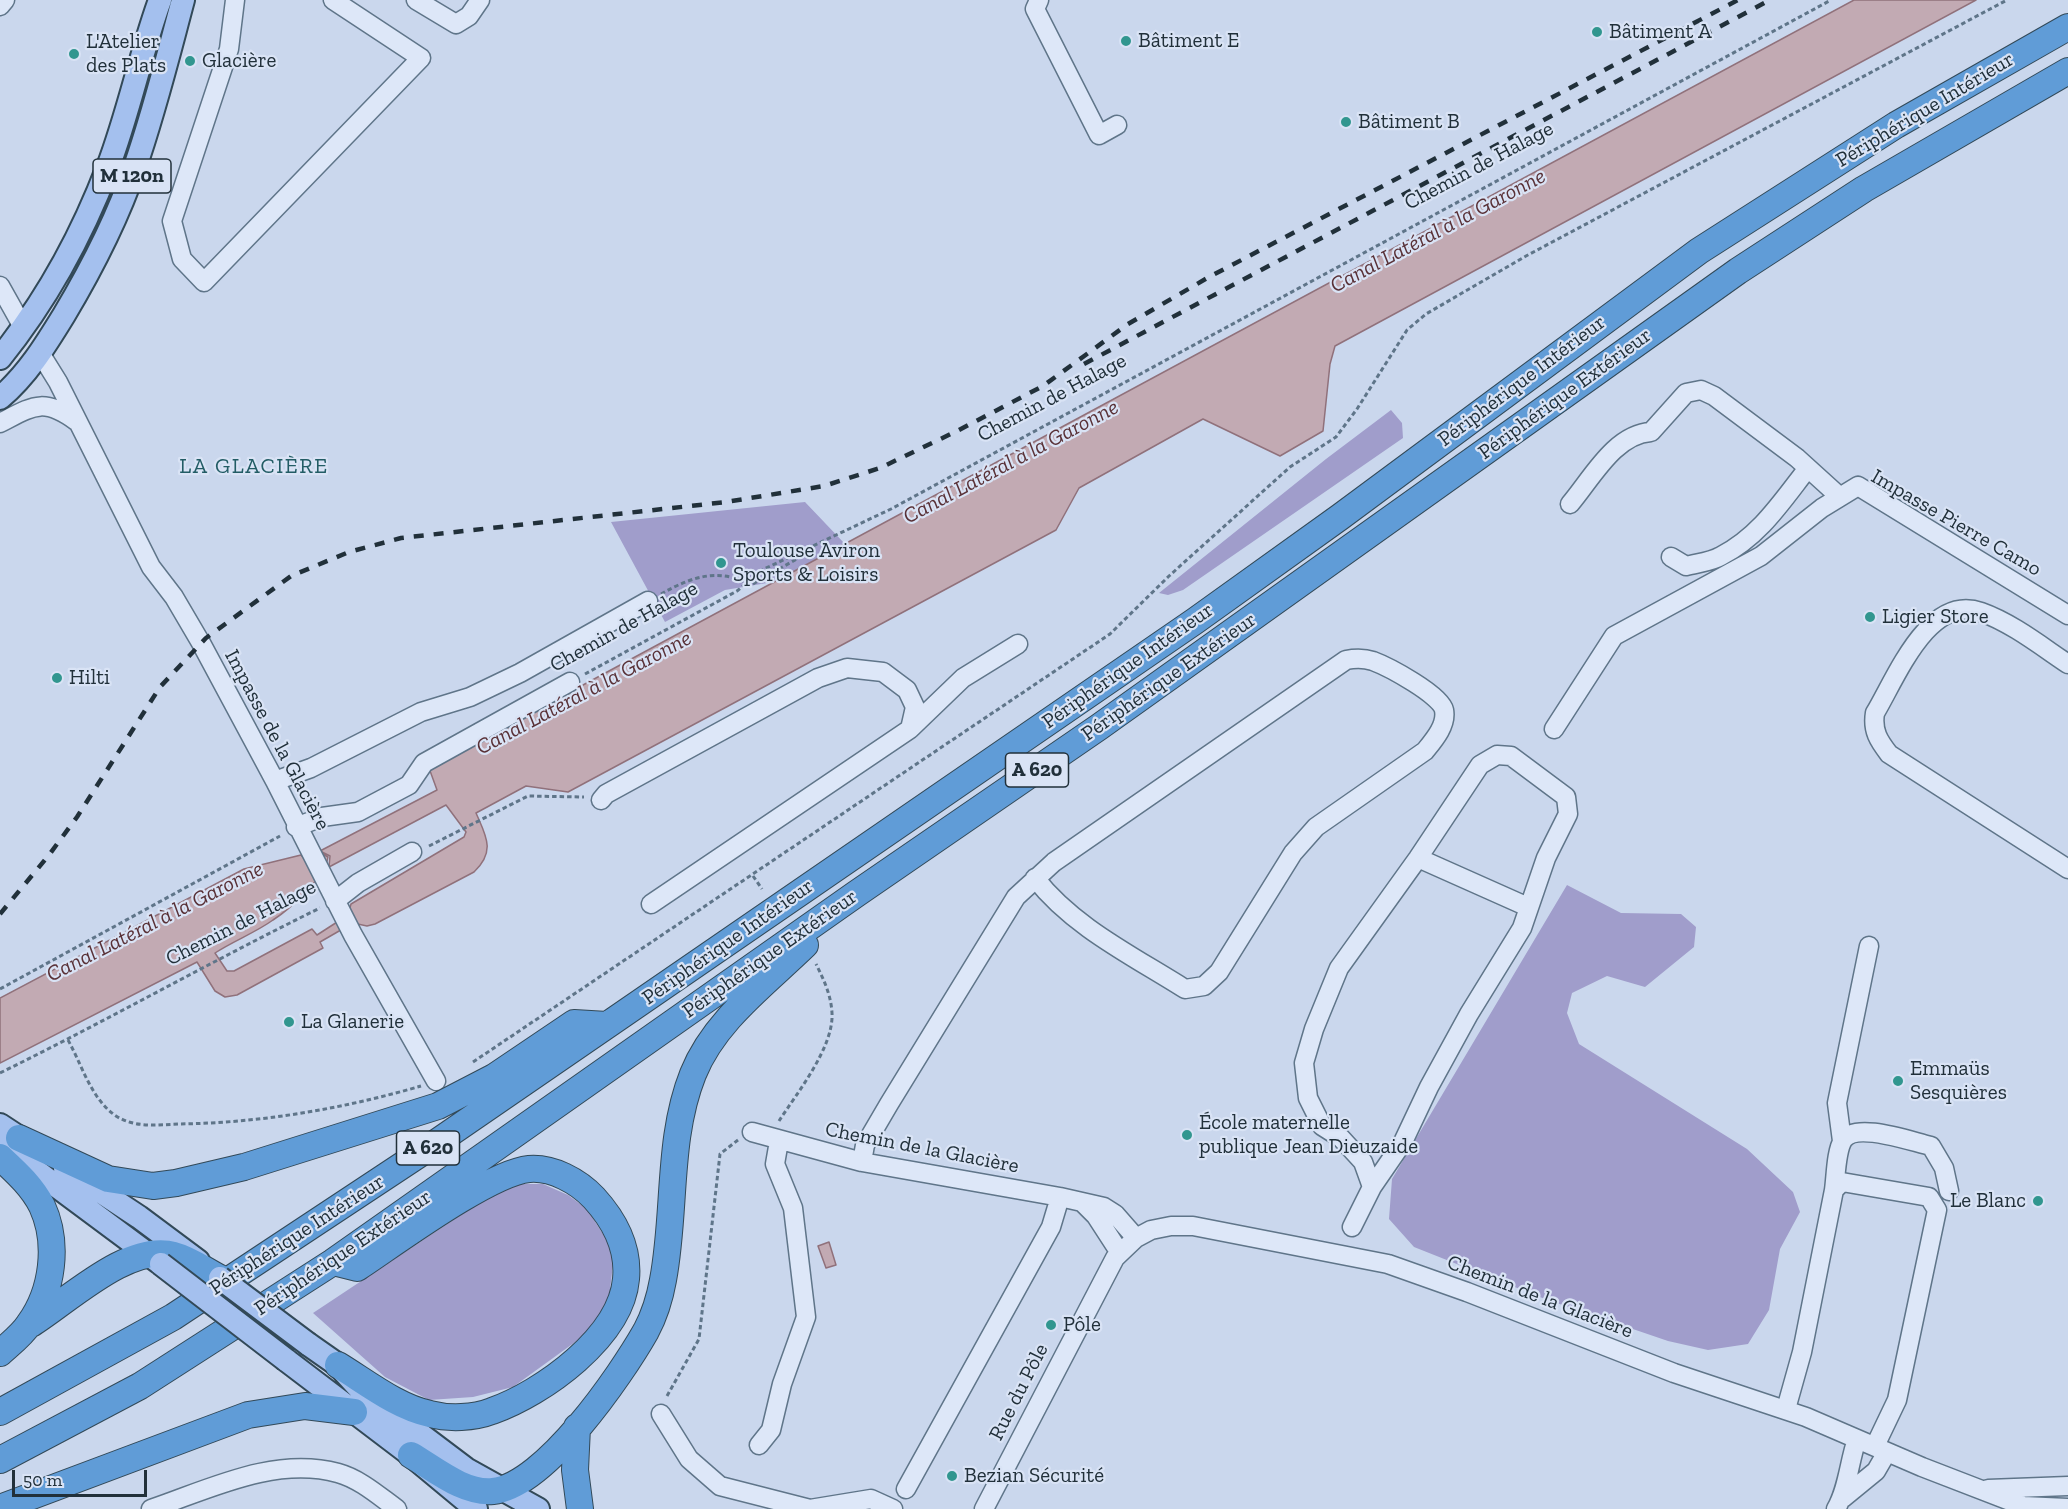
<!DOCTYPE html>
<meta charset="utf-8">
<style>
body{margin:0}
#map{position:relative;width:2068px;height:1509px;overflow:hidden;background:#cad7ed;font-family:"Zilla Slab",serif}
canvas{display:block}
.scale{position:absolute;left:12px;top:1470px;width:135px;height:27px;box-sizing:border-box;border:3px solid #21303a;border-top:0;padding-left:8px;font-size:18px;line-height:21px;white-space:nowrap;color:#21303a;-webkit-text-stroke:4px #d9e3f5;paint-order:stroke}
</style>
<div id="map">
<canvas width="2068" height="1509"></canvas>
<div class="scale">50 m</div>
</div>
<script>
const ctx = document.querySelector('canvas').getContext('2d');
ctx.lineJoin = 'round';
function fill(path, color) { ctx.fillStyle = color; ctx.fill(path, 'evenodd'); }
function trace(path, color, width, dash) { ctx.strokeStyle = color; ctx.lineWidth = width; ctx.lineCap = dash ? 'butt' : 'round'; ctx.setLineDash(dash || []); ctx.stroke(path); }
function label(font, color, halo, rows, align = 'center') {
  ctx.font = font + ' "Zilla Slab",serif'; ctx.lineWidth = 4.5; ctx.setLineDash([]); ctx.textBaseline = 'middle'; ctx.strokeStyle = halo; ctx.fillStyle = color; for (const [text, x, y, turn = 0] of rows) {
    ctx.save(); ctx.translate(x, y); ctx.rotate((+turn || 0) * Math.PI / 180); ctx.textAlign = isNaN(turn) ? turn : align; if (halo) ctx.strokeText(text, 0, 0); ctx.fillText(text, 0, 0); ctx.restore();
  }
}
const green = new Path2D(`
 M1391 410 1402 423 1403 438 1183 590 1168 595 1159 593 1326 459Z
 M805 502 845 544 773 582 725 590 665 622 611 522Z
 M1567 885 1621 913 1681 914 1696 927 1694 947 1645 987 1607 976 1572 993 1567 1013 1579 1044 1747 1149 1793 1192 1800 1212 1780 1249 1769 1310 1748 1344 1708 1350 1668 1341 1545 1299 1414 1247 1389 1219 1392 1179Z
 M520 1184H543L568 1195 587 1209 610 1245 613 1264 609 1299 589 1332 513 1387 473 1397 429 1400 385 1377 313 1313 494 1193Z`);
const water = new Path2D(`
 M1854 0H1976L1335 346 1330 364 1323 431 1280 456 1203 419 1079 488 1056 530 568 792 526 786 476 813C486 836 496 851 474 872L375 924 367 926 353 923 320 942 323 948 237 995 225 997 215 991 197 962 0 1063V998L244 869 301 855 306 861 319 852 328 857C325 877 290 909 273 920 255 933 233 941 215 953L227 971H234L312 929 317 935 348 915 351 904 464 837 466 832 446 805 329 867 330 856 320 851 437 790 429 768Z
 M829 1242 836 1265 826 1268 818 1246Z`);
const path = new Path2D(`
 M661 594C691 577 719 567 751 585L809 552 813 558
 M585 674 737 591 762 570 891 509 1831 0
 M429 846 528 796 584 797
 M753 876 762 889
 M0 989 280 836
 M68 1040C82 1065 91 1099 116 1116 135 1128 157 1125 178 1124 260 1123 342 1109 421 1086
 M473 1062 1110 634 1169 576 1290 467 1336 437 1357 409 1407 330 1426 314 1526 256 2007 0
 M0 1073C108 1020 212 961 320 908
 M779 1121C797 1093 834 1047 832 1013 831 995 824 980 816 964
 M667 1396 699 1339 720 1154 738 1140`);
const minor = new Path2D(`
 M235 0 229 49 172 221 182 259 204 282 421 58 333 0
 M416 0 456 24 469 16 480 0
 M1039 0 1035 9 1099 135 1117 125
 M0 6 5 0
 M0 286 23 327
 M40 353 58 382 151 567 174 597 201 643 275 781 353 935 436 1081
 M0 423C33 406 43 397 76 421
 M1570 504C1592 478 1615 434 1651 432L1686 393 1701 390 1714 396 1797 458 1840 497
 M1671 557 1686 566C1697 563 1711 562 1721 556 1760 536 1782 501 1808 468
 M2068 664C2041 646 2012 623 1981 612 1929 593 1896 678 1875 713 1872 731 1879 741 1889 754L2068 869
 M1554 729 1614 636 1761 556 1822 508 1858 486 2068 615
 M275 781 311 768 421 712 470 697 520 673 648 601
 M601 800 606 794 818 678 847 668 883 672 907 690 915 707 910 729
 M296 827 322 817 358 812 409 785 424 763 570 682
 M1418 858 1528 907
 M335 901 358 883 412 852
 M651 904 910 729 963 678 1018 644
 M752 1132 862 1162 1060 1197 1104 1207 1115 1214 1136 1238
 M1842 1141 1837 1103 1869 946
 M862 1162 865 1145 889 1104 1016 897 1054 862 1346 660C1356 658 1364 658 1373 661 1389 667 1441 695 1444 710 1447 725 1434 740 1425 751L1316 827 1293 853 1219 972 1204 986 1185 989C1133 956 1073 927 1035 878
 M1834 1190C1836 1176 1836 1151 1843 1140 1856 1121 1912 1142 1931 1146L1944 1168 1949 1191
 M1084 1204 1096 1216 1120 1253
 M1352 1227 1372 1187 1363 1162 1341 1138 1322 1126 1308 1098 1304 1063 1314 1029 1339 968 1418 858 1480 765 1497 755 1511 756 1566 797 1568 814 1546 858 1522 928 1469 1014 1429 1087 1403 1142 1372 1187
 M1786 1409 1802 1352 1834 1190 1842 1182 1929 1197 1937 1210 1897 1400 1875 1446
 M661 1414 689 1459 720 1486 810 1509 871 1499 893 1509
 M759 1445 771 1430 782 1384 806 1317 793 1208 775 1164 779 1141
 M906 1489 1051 1227 1060 1197
 M1988 1489 2068 1486
 M1843 1498 1876 1471 1887 1452
 M151 1509C210 1489 274 1456 338 1473 360 1479 379 1496 397 1509
 M984 1509 1115 1258 1136 1238 1151 1230 1171 1226H1193L1388 1264 1467 1292 1674 1373 1806 1417 1922 1467 2023 1506 2068 1508
 M1836 1509C1848 1488 1849 1462 1857 1439`);
const major = new Path2D(`
 M0 358C46 301 82 235 108 167 129 112 140 55 160 0
 M0 398C27 375 45 346 64 315 92 268 117 220 135 167 154 113 168 56 183 0
 M0 1125 35 1148
 M0 1144 160 1263
 M65 1168 139 1217 198 1261
 M308 1344 338 1365 360 1389 466 1469 538 1509
 M286 1360 411 1455 476 1509`);
const highway = new Path2D(`
 M19 1138 108 1179 153 1186 176 1183 244 1167 438 1106 494 1077 574 1023 607 1025
 M0 1157C15 1171 32 1186 42 1206 59 1243 53 1291 29 1324 22 1335 10 1344 0 1353
 M333 1262 357 1268C395 1243 489 1173 529 1169 552 1167 578 1181 594 1198 614 1220 629 1248 626 1279 621 1337 543 1393 492 1411 474 1418 449 1419 430 1414 397 1407 366 1382 338 1365
 M31 1324C68 1301 129 1242 174 1255 190 1259 206 1271 220 1278
 M0 1412 173 1317 427 1149 1195 621 1340 517 1699 251 1896 125 2068 27
 M577 1427 575 1470 580 1509
 M411 1455C435 1469 464 1494 493 1491 545 1486 621 1375 646 1331 654 1316 660 1297 663 1280 676 1212 667 1139 693 1074 714 1021 765 984 805 945
 M0 1460 140 1386 333 1262 856 894 1099 727 1738 271 1864 189 2068 71
 M0 1508 248 1415 305 1406 354 1412`);
const rail = new Path2D(`
 M1084 364 1770 0
 M0 914 49 855 77 817 160 687 206 638 291 576 349 552 401 538 726 502 824 486 880 468 957 431 1043 386 1128 324 1209 277 1738 0`);
const majorBridge = new Path2D(`
 M161 1264 286 1360
 M220 1278 308 1344`);
const markers = [
 [1597,32,6,"#31968f"],
 [1126,41,6,"#31968f"],
 [74,54,6,"#31968f"],
 [190,61,6,"#31968f"],
 [1346,122,6,"#31968f"],
 [721,563,6,"#31968f"],
 [1870,617,6,"#31968f"],
 [57,678,6,"#31968f"],
 [289,1022,6,"#31968f"],
 [1898,1081,6,"#31968f"],
 [1187,1135,6,"#31968f"],
 [2038,1201,6,"#31968f"],
 [1051,1325,6,"#31968f"],
 [952,1476,6,"#31968f"]
];
const shields = [
 [132,176,78],
 [1037,770,63],
 [428,1148,63]
];
const shieldNames = [
 ["M 120n",132,176],
 ["A 620",1037,770],
 ["A 620",428,1148]
];
const poiNames = [
 ["Bâtiment A",1609,32],
 ["Bâtiment E",1138,41],
 ["L'Atelier",86,42],
 ["des Plats",86,66],
 ["Glacière",202,61],
 ["Bâtiment B",1358,122],
 ["Toulouse Aviron",733,551],
 ["Sports & Loisirs",733,575],
 ["Ligier Store",1882,617],
 ["Hilti",69,678],
 ["La Glanerie",301,1022],
 ["Emmaüs",1910,1069],
 ["Sesquières",1910,1093],
 ["École maternelle",1199,1123],
 ["publique Jean Dieuzaide",1199,1147],
 ["Le Blanc",2026,1201,"right"],
 ["Pôle",1063,1325],
 ["Bezian Sécurité",964,1476]
];
const streetNames = [
 ["Périphérique Intérieur",1925,110,-31],
 ["Chemin de Halage",1479,166,-28],
 ["Périphérique Intérieur",1522,381,-37],
 ["Périphérique Extérieur",1565,394,-36],
 ["Chemin de Halage",1052,398,-28],
 ["Impasse Pierre Camo",1956,523,30],
 ["Chemin de Halage",624,627,-29],
 ["Périphérique Intérieur",1128,666,-35],
 ["Périphérique Extérieur",1169,677,-35],
 ["Impasse de la Glacière",277,740,62],
 ["Chemin de Halage",241,923,-27],
 ["Périphérique Intérieur",728,942,-35],
 ["Périphérique Extérieur",770,954,-35],
 ["Chemin de la Glacière",922,1148,11],
 ["Périphérique Intérieur",297,1235,-33],
 ["Périphérique Extérieur",343,1253,-34],
 ["Chemin de la Glacière",1540,1297,21],
 ["Rue du Pôle",1019,1392,-63]
];
const waterNames = [
 ["Canal Latéral à la Garonne",1438,231,-28],
 ["Canal Latéral à la Garonne",1011,462,-28],
 ["Canal Latéral à la Garonne",584,693,-28],
 ["Canal Latéral à la Garonne",155,922,-27]
];
const neighbourhoodNames = [
 ["LA GLACIÈRE",254,467]
];
fill(green, '#a09dcb');
fill(water, '#c2aab3');
trace(water, '#90717b', 1.5);
trace(minor, '#5f7589', 21);
trace(major, '#324958', 26);
trace(highway, '#324958', 28);
trace(path, '#5f7589', 3, [4.5, 3]);
trace(minor, '#dde7f8', 18);
trace(major, '#a4c0ee', 22);
trace(highway, '#609cd7', 26);
trace(rail, '#21303a', 4.5, [10, 10]);
trace(majorBridge, '#324958', 26, []);
trace(majorBridge, '#a4c0ee', 22);
for (const [x, y, r, color] of markers) { const dot = new Path2D(); dot.arc(x, y, r, 0, 2 * Math.PI); ctx.fillStyle = color; ctx.fill(dot); trace(dot, '#d9e3f5', 2); }
for (const [x, y, w] of shields) { const box = new Path2D(); box.roundRect(x - w / 2, y - 17, w, 34, 4.5); ctx.fillStyle = '#d9e3f5'; ctx.fill(box); trace(box, '#21303a', 1.5); }
label('bold 20px', '#21303a', null, shieldNames);
label('21px', '#21303a', '#d9e3f5', poiNames, 'left');
label('21px', '#21303a', '#d9e3f5', streetNames);
label('italic 22px', '#593137', '#d9e3f5', waterNames);
ctx.letterSpacing = '1.5px';
label('22px', '#225c65', '#d9e3f5', neighbourhoodNames);
ctx.letterSpacing = '0px';
</script>
